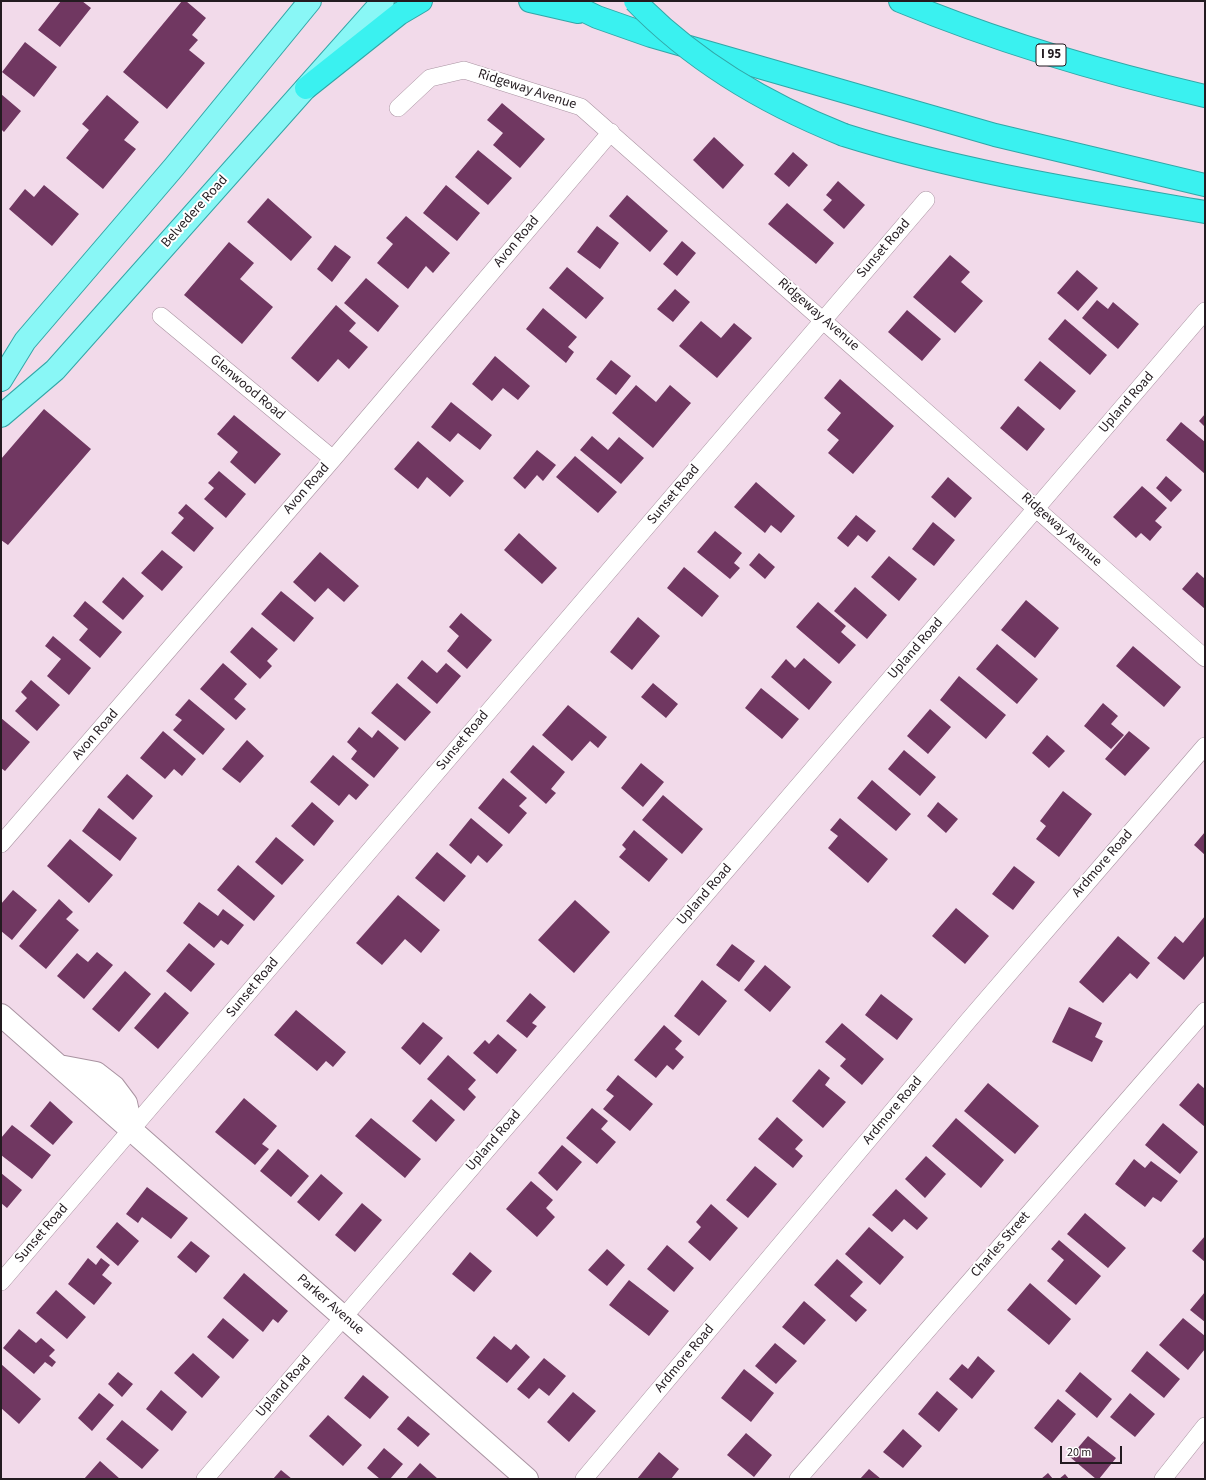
<!DOCTYPE html>
<style>
body{margin:0}
#map{position:relative;width:1206px;height:1480px;overflow:hidden;background:#f2daea;font-family:"Source Sans 3",sans-serif}
canvas{display:block}
.frame{position:absolute;inset:0;border:2px solid #231b20;pointer-events:none}
.scale{position:absolute;left:1060px;top:1446px;width:62px;height:18px;box-sizing:border-box;border:2px solid #231b20;border-top:0;padding-left:5px;font-size:12px;line-height:14px;white-space:nowrap;color:#231b20;-webkit-text-stroke:3px #fff;paint-order:stroke}
</style>
<div id="map">
<canvas width="1206" height="1480"></canvas>
<div class="frame"></div>
<div class="scale">20 m</div>
</div>
<script>
const ctx = document.querySelector('canvas').getContext('2d');
ctx.lineJoin = 'round';
function fill(path, color) { ctx.fillStyle = color; ctx.fill(path, 'evenodd'); }
function trace(path, color, width, dash) { ctx.strokeStyle = color; ctx.lineWidth = width; ctx.lineCap = dash ? 'butt' : 'round'; ctx.setLineDash(dash || []); ctx.stroke(path); }
function label(font, color, halo, rows, align = 'center') {
  ctx.font = font + ' "Source Sans 3",sans-serif'; ctx.lineWidth = 4; ctx.setLineDash([]); ctx.textBaseline = 'middle'; ctx.strokeStyle = halo; ctx.fillStyle = color; for (const [text, x, y, turn = 0] of rows) {
    ctx.save(); ctx.translate(x, y); ctx.rotate((+turn || 0) * Math.PI / 180); ctx.textAlign = isNaN(turn) ? turn : align; if (halo) ctx.strokeText(text, 0, 0); ctx.fillText(text, 0, 0); ctx.restore();
  }
}
const building = new Path2D(`
 M61 1H82L91 8 60 47 38 30Z
 M182 1H186L206 18 192 35 198 40 189 50 205 63 167 109 123 72Z
 M25 42 57 67 34 97 2 72Z
 M1 94 21 111 4 132 1 129Z
 M107 95 139 122 124 140 136 149 103 189 66 158 89 130 82 124Z
 M502 103 545 139 520 168 493 145 503 133 487 120Z
 M714 137 744 165 723 189 693 160Z
 M478 150 512 178 488 205 455 177Z
 M793 152 808 165 789 187 774 174Z
 M838 181 865 205 844 229 823 210 832 200 826 195Z
 M44 185 79 214 52 246 9 209 25 189 34 197Z
 M446 185 480 213 457 241 423 213Z
 M627 195 668 231 650 252 609 216Z
 M268 198 312 237 291 261 247 222Z
 M787 203 834 243 816 264 768 224Z
 M406 216 450 253 433 273 426 266 408 289 377 263 393 244 386 238Z
 M597 226 619 243 600 269 577 252Z
 M682 241 696 253 677 276 663 264Z
 M229 242 254 263 240 279 273 307 242 344 184 295Z
 M335 245 351 257 332 282 317 269Z
 M950 255 970 272 961 282 983 301 955 333 913 297Z
 M567 267 604 298 586 319 549 288Z
 M1077 270 1098 288 1078 311 1057 293Z
 M366 278 399 306 378 332 344 303Z
 M675 289 690 302 673 322 657 309Z
 M1097 300 1108 309 1113 302 1139 324 1118 349 1082 318Z
 M336 305 356 323 349 331 368 347 349 369 338 359 318 382 291 358Z
 M543 308 577 337 568 347 574 352 566 363 526 329Z
 M907 310 941 339 922 361 888 332Z
 M1065 319 1107 355 1090 375 1048 339Z
 M701 321 721 338 734 323 752 338 717 378 679 346Z
 M495 356 530 386 518 400 503 388 492 401 472 384Z
 M611 360 631 376 616 395 596 379Z
 M1040 361 1076 391 1060 410 1024 380Z
 M840 379 894 426 853 474 828 453 839 440 827 430 841 413 824 398Z
 M636 385 656 402 670 385 691 403 653 448 612 413Z
 M451 402 492 435 480 450 458 433 450 442 431 427Z
 M1018 406 1045 429 1027 451 1000 428Z
 M44 409 91 449 8 545 1 540V459Z
 M1205 414V427L1199 421Z
 M234 415 281 454 255 484 230 462 238 452 217 434Z
 M1181 422 1205 442V474L1166 440Z
 M592 436 608 450 619 437 644 458 621 484 580 450Z
 M418 441 464 481 450 497 427 477 418 489 394 469Z
 M537 450 556 465 543 481 537 475 525 489 513 478Z
 M575 456 617 492 598 513 556 477Z
 M219 471 246 494 226 518 204 499 214 488 208 483Z
 M1166 476 1182 490 1171 502 1156 488Z
 M948 477 972 498 955 518 931 497Z
 M756 482 795 516 781 533 771 525 765 533 734 507Z
 M1142 486 1167 508 1155 521 1162 527 1150 541 1141 533 1136 538 1113 517Z
 M186 504 214 528 194 552 171 533 184 518 178 513Z
 M856 515 876 531 867 542 858 535 848 547 837 538Z
 M933 522 955 540 934 566 912 549Z
 M715 531 742 553 734 563 740 568 730 579 697 552Z
 M519 533 557 568 542 584 504 550Z
 M162 550 183 567 162 591 141 573Z
 M320 552 359 586 344 602 328 588 315 602 293 582Z
 M759 553 775 567 765 579 749 565Z
 M889 556 917 579 899 601 871 577Z
 M684 567 719 596 702 617 667 588Z
 M1197 572 1205 579V609L1182 589Z
 M123 577 144 596 123 620 102 602Z
 M855 587 887 615 867 639 834 611Z
 M281 591 314 618 294 642 261 614Z
 M1026 600 1059 628 1035 658 1001 630Z
 M85 601 122 632 100 658 79 640 88 629 73 616Z
 M818 602 846 626 841 632 856 645 839 664 796 627Z
 M461 613 492 640 467 669 447 651 459 636 449 627Z
 M638 617 660 636 632 670 610 652Z
 M252 627 278 649 267 661 272 666 260 679 230 652Z
 M53 636 91 668 69 695 47 676 61 659 45 646Z
 M997 644 1038 679 1017 704 976 669Z
 M1133 646 1181 687 1164 707 1116 666Z
 M804 658 832 682 809 710 771 677 786 659 795 668Z
 M422 660 437 673 446 663 461 676 437 704 407 678Z
 M223 663 247 684 234 699 246 709 236 720 200 689Z
 M959 676 1006 715 986 739 940 700Z
 M31 680 60 705 37 731 15 711 27 698 21 692Z
 M397 683 431 712 405 741 371 713Z
 M653 683 678 704 666 718 641 697Z
 M761 688 799 719 782 739 745 708Z
 M189 699 225 729 203 755 173 730 182 720 175 715Z
 M1103 703 1118 716 1111 724 1124 735 1111 749 1084 726Z
 M568 705 607 737 598 748 590 741 572 761 542 735Z
 M930 709 951 727 928 754 907 736Z
 M1 718 30 742 5 771 1 768Z
 M359 727 372 738 378 730 399 748 374 778 351 759 357 751 347 742Z
 M163 731 196 759 182 776 174 769 165 779 140 758Z
 M1129 731 1150 748 1125 776 1105 759Z
 M1047 735 1065 751 1049 768 1032 753Z
 M247 740 264 756 240 783 222 769Z
 M533 745 565 772 551 789 556 793 546 804 510 772Z
 M904 750 936 777 920 796 888 769Z
 M333 755 369 785 356 800 349 794 339 806 310 782Z
 M641 763 664 782 643 807 621 788Z
 M127 774 153 796 133 820 107 797Z
 M503 778 527 798 519 806 527 813 509 834 478 808Z
 M872 780 911 814 896 831 857 798Z
 M1063 791 1092 814 1059 857 1036 839 1046 826 1040 821Z
 M663 795 703 829 682 854 642 820Z
 M312 802 334 821 314 846 291 826Z
 M938 802 958 819 946 833 927 816Z
 M99 808 137 838 120 861 82 831Z
 M471 818 503 845 487 863 478 855 471 864 449 845Z
 M840 818 888 859 868 883 828 848 838 836 830 830Z
 M634 830 668 859 649 882 619 857 626 849 622 845Z
 M1205 832V855L1194 845Z
 M276 837 304 860 282 885 255 862Z
 M70 839 113 875 89 903 47 866Z
 M437 852 466 876 444 902 415 878Z
 M238 865 275 896 254 921 217 890Z
 M1014 866 1035 882 1013 910 992 894Z
 M13 890 37 910 12 940 1 931V904Z
 M398 895 440 930 421 953 405 939 382 965 356 943Z
 M59 899 73 912 66 919 79 930 46 969 19 946Z
 M575 900 610 932 574 973 538 940Z
 M199 902 218 916 223 909 244 925 228 945 221 940 214 948 183 923Z
 M956 908 989 936 965 964 932 936Z
 M1205 916V955L1184 980 1157 958 1175 936 1183 943Z
 M1118 936 1150 963 1137 979 1130 973 1103 1003 1079 982Z
 M189 943 215 964 191 992 166 971Z
 M732 944 755 961 739 982 716 965Z
 M97 952 113 965 84 999 57 976 77 953 88 962Z
 M765 965 791 987 770 1012 744 990Z
 M125 971 151 994 119 1032 92 1009Z
 M702 980 727 1001 699 1036 674 1016Z
 M165 992 189 1013 158 1049 134 1028Z
 M530 993 546 1007 532 1023 537 1026 527 1038 506 1021Z
 M881 994 913 1019 897 1040 865 1015Z
 M1069 1007 1102 1023 1095 1037 1103 1041 1092 1062 1052 1042Z
 M296 1010 346 1052 333 1067 326 1061 317 1071 274 1035Z
 M423 1022 443 1038 420 1065 401 1048Z
 M842 1023 884 1059 862 1085 840 1066 846 1059 825 1042Z
 M664 1025 682 1041 675 1049 684 1057 673 1070 667 1065 656 1078 634 1060Z
 M498 1034 517 1050 497 1074 473 1053 485 1040 489 1044Z
 M448 1055 476 1080 468 1089 476 1097 464 1111 427 1079Z
 M819 1069 830 1078 825 1085 846 1102 823 1128 792 1101Z
 M618 1075 653 1104 630 1131 603 1109 614 1096 606 1090Z
 M988 1083 1039 1126 1015 1154 964 1111Z
 M1198 1083 1205 1089V1127L1179 1105Z
 M244 1098 277 1126 262 1144 269 1149 255 1165 215 1132Z
 M431 1099 455 1120 436 1142 412 1121Z
 M50 1101 73 1122 53 1145 30 1126Z
 M592 1108 608 1121 601 1129 616 1142 597 1164 566 1138Z
 M777 1117 803 1140 795 1149 803 1156 793 1168 758 1139Z
 M371 1118 421 1159 405 1178 355 1136Z
 M956 1118 1004 1160 981 1188 932 1146Z
 M1163 1123 1198 1152 1180 1174 1145 1145Z
 M12 1125 51 1155 32 1179 1 1155V1138Z
 M562 1145 582 1162 557 1191 538 1173Z
 M278 1149 309 1176 291 1197 260 1171Z
 M926 1156 946 1174 925 1198 905 1179Z
 M1134 1159 1145 1168 1151 1161 1178 1181 1161 1202 1153 1197 1145 1207 1115 1184Z
 M755 1166 777 1184 748 1218 726 1200Z
 M1 1173 22 1190 7 1208 1 1203Z
 M321 1174 343 1193 319 1221 297 1202Z
 M531 1181 553 1200 546 1208 555 1217 537 1237 506 1209Z
 M147 1187 188 1218 171 1239 142 1217 138 1223 126 1214Z
 M896 1189 928 1218 917 1230 904 1219 892 1232 872 1215Z
 M362 1203 382 1220 355 1252 335 1235Z
 M711 1204 738 1228 710 1261 688 1242 701 1227 696 1222Z
 M1085 1213 1126 1248 1108 1268 1067 1234Z
 M117 1222 139 1241 118 1266 96 1247Z
 M869 1227 904 1257 880 1285 845 1254Z
 M1205 1236V1262L1192 1251Z
 M1059 1240 1101 1276 1076 1305 1047 1281 1064 1260 1051 1249Z
 M191 1241 210 1256 196 1273 177 1257Z
 M667 1245 694 1268 674 1292 647 1269Z
 M607 1249 625 1265 607 1286 588 1270Z
 M470 1252 492 1271 474 1292 452 1274Z
 M88 1258 96 1265 101 1258 110 1265 102 1275 112 1283 94 1305 68 1284Z
 M837 1259 863 1282 850 1296 867 1310 856 1322 814 1285Z
 M244 1273 288 1311 278 1323 273 1319 263 1332 223 1298Z
 M629 1280 669 1311 649 1336 609 1305Z
 M1030 1283 1071 1319 1049 1345 1007 1310Z
 M56 1290 86 1317 67 1339 36 1313Z
 M1205 1292V1322L1190 1310Z
 M804 1301 826 1320 804 1345 782 1327Z
 M223 1318 249 1340 233 1359 207 1337Z
 M1183 1318 1205 1336V1349L1188 1370 1159 1345Z
 M19 1329 36 1343 41 1338 55 1350 49 1356 56 1362 52 1367 45 1362 34 1374 3 1348Z
 M494 1336 511 1350 516 1344 530 1357 507 1383 476 1358Z
 M775 1343 797 1361 776 1384 755 1366Z
 M1147 1351 1180 1379 1164 1398 1131 1371Z
 M193 1353 220 1377 202 1398 174 1373Z
 M978 1356 995 1371 972 1399 949 1379 962 1364 968 1369Z
 M544 1358 566 1376 549 1396 539 1388 529 1399 517 1389Z
 M1 1364 41 1399 19 1424 1 1408Z
 M744 1369 774 1393 751 1422 721 1398Z
 M118 1372 133 1384 122 1397 108 1384Z
 M1080 1372 1112 1399 1097 1418 1065 1391Z
 M363 1375 389 1397 370 1419 344 1398Z
 M161 1390 187 1412 172 1431 146 1409Z
 M937 1391 958 1409 939 1432 918 1414Z
 M573 1392 596 1411 569 1442 547 1422Z
 M99 1393 114 1405 92 1431 78 1418Z
 M1130 1393 1155 1414 1135 1437 1110 1417Z
 M1058 1399 1076 1414 1052 1443 1034 1428Z
 M328 1415 362 1445 343 1466 309 1436Z
 M408 1416 430 1434 418 1447 397 1429Z
 M122 1420 159 1450 142 1469 106 1439Z
 M903 1429 922 1446 903 1468 883 1452Z
 M746 1433 772 1455 754 1477 727 1455Z
 M1088 1436 1116 1458 1099 1479H1096L1070 1457Z
 M384 1448 403 1464 390 1479H380L367 1468Z
 M659 1452 679 1469 671 1479H637Z
 M100 1461 120 1479H84Z
 M420 1463 438 1479H406Z
 M869 1469 881 1479H860Z
 M281 1470 292 1479H273Z
 M1048 1473 1053 1479H1041Z
 M1065 1474 1069 1479H1059Z`);
const street = new Path2D(`
 M398 108 430 78 464 70 581 107 1205 658
 M161 316 333 459
 M1 844 333 459 611 132
 M1 1282 926 200
 M205 1479 1205 311
 M584 1479 968 1021 1205 746
 M798 1479 1205 1011
 M1163 1479 1205 1426`);
const secondary = new Path2D(`
 M1 1015 527 1479
 M59 1066 96 1073 114 1087 126 1103 132 1130`);
const primary = new Path2D(`
 M1 380 25 341 174 167 310 1
 M1 416 55 370 383 1`);
const highway = new Path2D(`
 M530 1 578 12
 M564 1 597 17 651 36 995 135 1205 185
 M900 1C999 42 1101 72 1205 96
 M306 88 399 14 421 1
 M844 135C962 172 1084 191 1205 212`);
const highwayBridge = new Path2D(`
 M635 1C694 62 766 104 844 135`);
const shields = [
 [1051,55,30]
];
const shieldNames = [
 ["I 95",1051,55]
];
const streetNames = [
 ["Ridgeway Avenue",527,90,18],
 ["Belvedere Road",195,212,-48],
 ["Avon Road",517,242,-50],
 ["Sunset Road",884,249,-49],
 ["Ridgeway Avenue",818,315,41],
 ["Glenwood Road",247,388,40],
 ["Upland Road",1127,403,-49],
 ["Avon Road",307,489,-49],
 ["Sunset Road",674,495,-50],
 ["Ridgeway Avenue",1061,530,42],
 ["Upland Road",916,649,-49],
 ["Avon Road",96,735,-49],
 ["Sunset Road",463,741,-50],
 ["Ardmore Road",1103,864,-49],
 ["Upland Road",705,895,-49],
 ["Sunset Road",253,988,-50],
 ["Ardmore Road",893,1111,-50],
 ["Upland Road",494,1141,-49],
 ["Sunset Road",42,1234,-49],
 ["Charles Street",1001,1245,-49],
 ["Parker Avenue",330,1305,41],
 ["Ardmore Road",685,1359,-50],
 ["Upland Road",284,1387,-49]
];
fill(building, '#703761');
trace(street, '#a993a1', 18);
trace(secondary, '#a993a1', 24);
trace(primary, '#32a6a7', 24);
trace(highway, '#32a6a7', 24);
trace(street, '#fff', 17);
trace(secondary, '#fff', 22);
trace(primary, '#89f7f6', 22);
trace(highway, '#3af1f0', 22);
trace(highwayBridge, '#32a6a7', 24, []);
trace(highwayBridge, '#3af1f0', 22);
for (const [x, y, w] of shields) { const box = new Path2D(); box.roundRect(x - w / 2, y - 11, w, 22, 3); ctx.fillStyle = '#fff'; ctx.fill(box); trace(box, '#231b20', 1); }
label('bold 13px', '#231b20', null, shieldNames);
label('14px', '#231b20', '#fff', streetNames);
</script>
